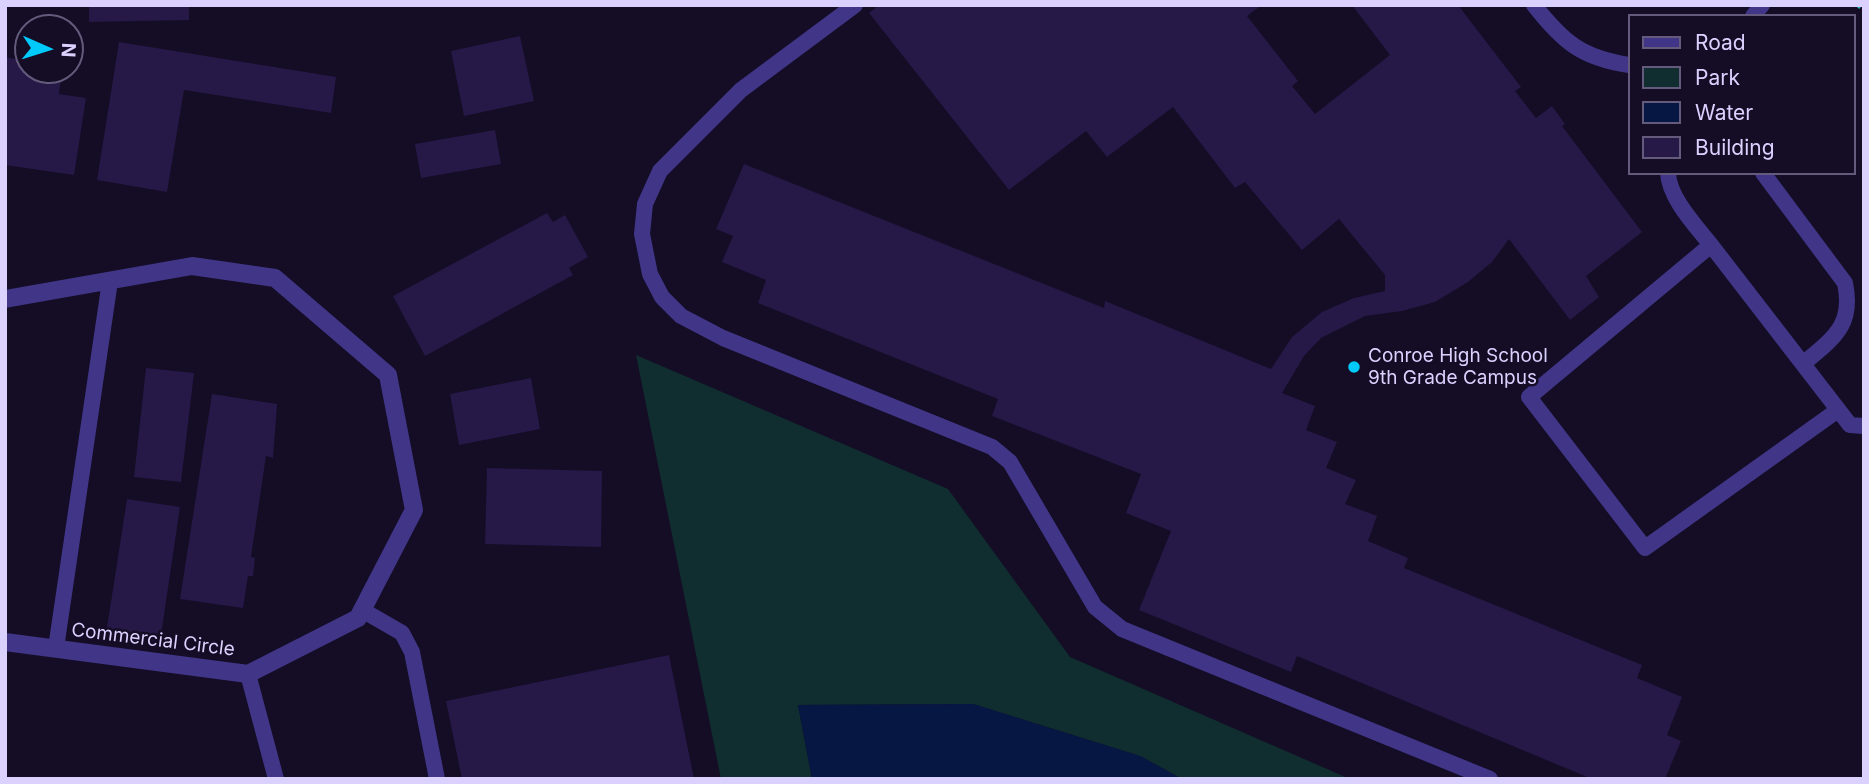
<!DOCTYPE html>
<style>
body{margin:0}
#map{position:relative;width:1869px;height:784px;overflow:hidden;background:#140d25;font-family:Inter,sans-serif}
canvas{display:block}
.frame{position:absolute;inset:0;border:7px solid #dbd1ff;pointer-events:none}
.legend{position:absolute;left:1628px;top:14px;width:228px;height:161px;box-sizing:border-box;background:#140d25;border:2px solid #645b7c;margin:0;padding:9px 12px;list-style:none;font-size:21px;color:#dbd1ff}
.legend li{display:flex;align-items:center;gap:14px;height:35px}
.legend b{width:35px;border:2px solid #645b7c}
.north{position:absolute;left:14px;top:14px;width:70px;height:70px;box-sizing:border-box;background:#140d25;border:2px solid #645b7c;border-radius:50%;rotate:93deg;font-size:19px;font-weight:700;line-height:28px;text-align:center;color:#dbd1ff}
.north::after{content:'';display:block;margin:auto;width:24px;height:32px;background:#00cafc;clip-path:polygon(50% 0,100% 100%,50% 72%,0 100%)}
</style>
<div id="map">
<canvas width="1869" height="784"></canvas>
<div class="frame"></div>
<ul class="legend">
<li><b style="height:9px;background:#403587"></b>Road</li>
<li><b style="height:19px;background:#102d2f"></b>Park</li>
<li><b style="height:19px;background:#071744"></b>Water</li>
<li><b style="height:19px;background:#261847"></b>Building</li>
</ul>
<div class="north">N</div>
</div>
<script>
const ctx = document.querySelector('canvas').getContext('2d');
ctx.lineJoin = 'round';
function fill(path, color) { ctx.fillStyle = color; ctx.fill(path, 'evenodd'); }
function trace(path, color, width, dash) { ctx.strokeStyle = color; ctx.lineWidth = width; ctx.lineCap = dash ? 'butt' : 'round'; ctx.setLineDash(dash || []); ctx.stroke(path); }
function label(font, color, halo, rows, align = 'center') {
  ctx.font = font + ' Inter,sans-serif'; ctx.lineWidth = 5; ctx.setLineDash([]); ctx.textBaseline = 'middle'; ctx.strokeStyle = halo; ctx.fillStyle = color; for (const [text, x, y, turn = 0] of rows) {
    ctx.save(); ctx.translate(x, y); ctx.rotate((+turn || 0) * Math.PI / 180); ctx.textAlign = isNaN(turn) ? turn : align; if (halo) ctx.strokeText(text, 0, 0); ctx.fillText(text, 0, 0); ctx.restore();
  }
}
const green = new Path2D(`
 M636 355 948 489 1070 657 1350 779H1182L1140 756 973 704 798 705 812 779H721Z`);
const water = new Path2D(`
 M973 704 1140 756 1182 779H812L798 705Z`);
const building = new Path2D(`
 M89 5H189V20L89 22Z
 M879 5H1262L1247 16 1298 81 1292 86 1315 114 1390 55 1352 5H1458L1521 87 1515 91 1536 118 1552 106 1565 124 1562 126 1642 232 1586 276 1599 297 1570 320 1509 239 1492 262 1468 282 1435 302 1402 311 1365 316 1321 338 1304 356 1282 393 1315 406 1306 430 1337 442 1326 468 1356 480 1345 504 1377 516 1368 541 1408 558 1404 568 1642 665 1637 678 1682 697 1667 735 1681 741 1665 779H1592L1297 656 1291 672 1139 610 1171 531 1126 513 1141 474 992 416 998 399 758 303 766 280 722 262 733 236 716 229 744 164 1104 308 1105 301 1271 369 1292 337 1322 312 1354 298 1385 291V275L1339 219 1302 250 1245 182 1235 188 1173 107 1107 157 1086 131 1009 190 869 13Z
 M520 36 534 101 464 116 451 51Z
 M119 42 336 77 331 113 184 90 167 192 97 180Z
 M5 57 28 61V70H62L59 94 86 98 74 175 5 165Z
 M495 130 501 164 421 178 415 144Z
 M547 213 553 222 565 215 588 257 569 268 573 275 425 356 393 296Z
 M146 368 194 373 181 482 134 477Z
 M531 378 540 429 459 445 450 394Z
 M212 394 277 404 273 458 266 456 251 557 255 558 253 576H248L243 608 180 599Z
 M487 468 602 471 601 547 485 544Z
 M127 499 180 507 160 642 106 634Z
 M669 655 694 779H462L446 701Z`);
const path = new Path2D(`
 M1858 5 1864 10`);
const service = new Path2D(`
 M855 5 741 90 660 171 645 204 642 234 650 274 662 297 681 316 723 338 992 447 1010 462 1095 607 1122 629 1490 779
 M1534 5C1563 42 1582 58 1629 65
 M1753 16 1762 5
 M1668 173C1669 198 1696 226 1711 245L1850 425 1864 426
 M1763 173 1845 283C1854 326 1833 338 1803 364
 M1711 245 1529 397 1645 548 1838 410
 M362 610 402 633 412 652 437 779
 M56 648 110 281
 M248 674 276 779`);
const minor = new Path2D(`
 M5 299 192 266 275 278 388 375 414 510 358 618 248 674 5 642`);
const markers = [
 [1354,367,7,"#00cafc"]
];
const poiNames = [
 ["Conroe High School",1368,356],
 ["9th Grade Campus",1368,378]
];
const streetNames = [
 ["Commercial Circle",153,640,7]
];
fill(green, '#102d2f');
fill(water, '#071744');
fill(building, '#261847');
trace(path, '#27b7bd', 4.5, [3.5, 5]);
trace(service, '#403587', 16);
trace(minor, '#403587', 18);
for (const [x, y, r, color] of markers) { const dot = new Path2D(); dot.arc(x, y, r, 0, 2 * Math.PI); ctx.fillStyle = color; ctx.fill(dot); trace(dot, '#140d25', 2.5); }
label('19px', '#dbd1ff', '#140d25', poiNames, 'left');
label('19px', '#dbd1ff', '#140d25', streetNames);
</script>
